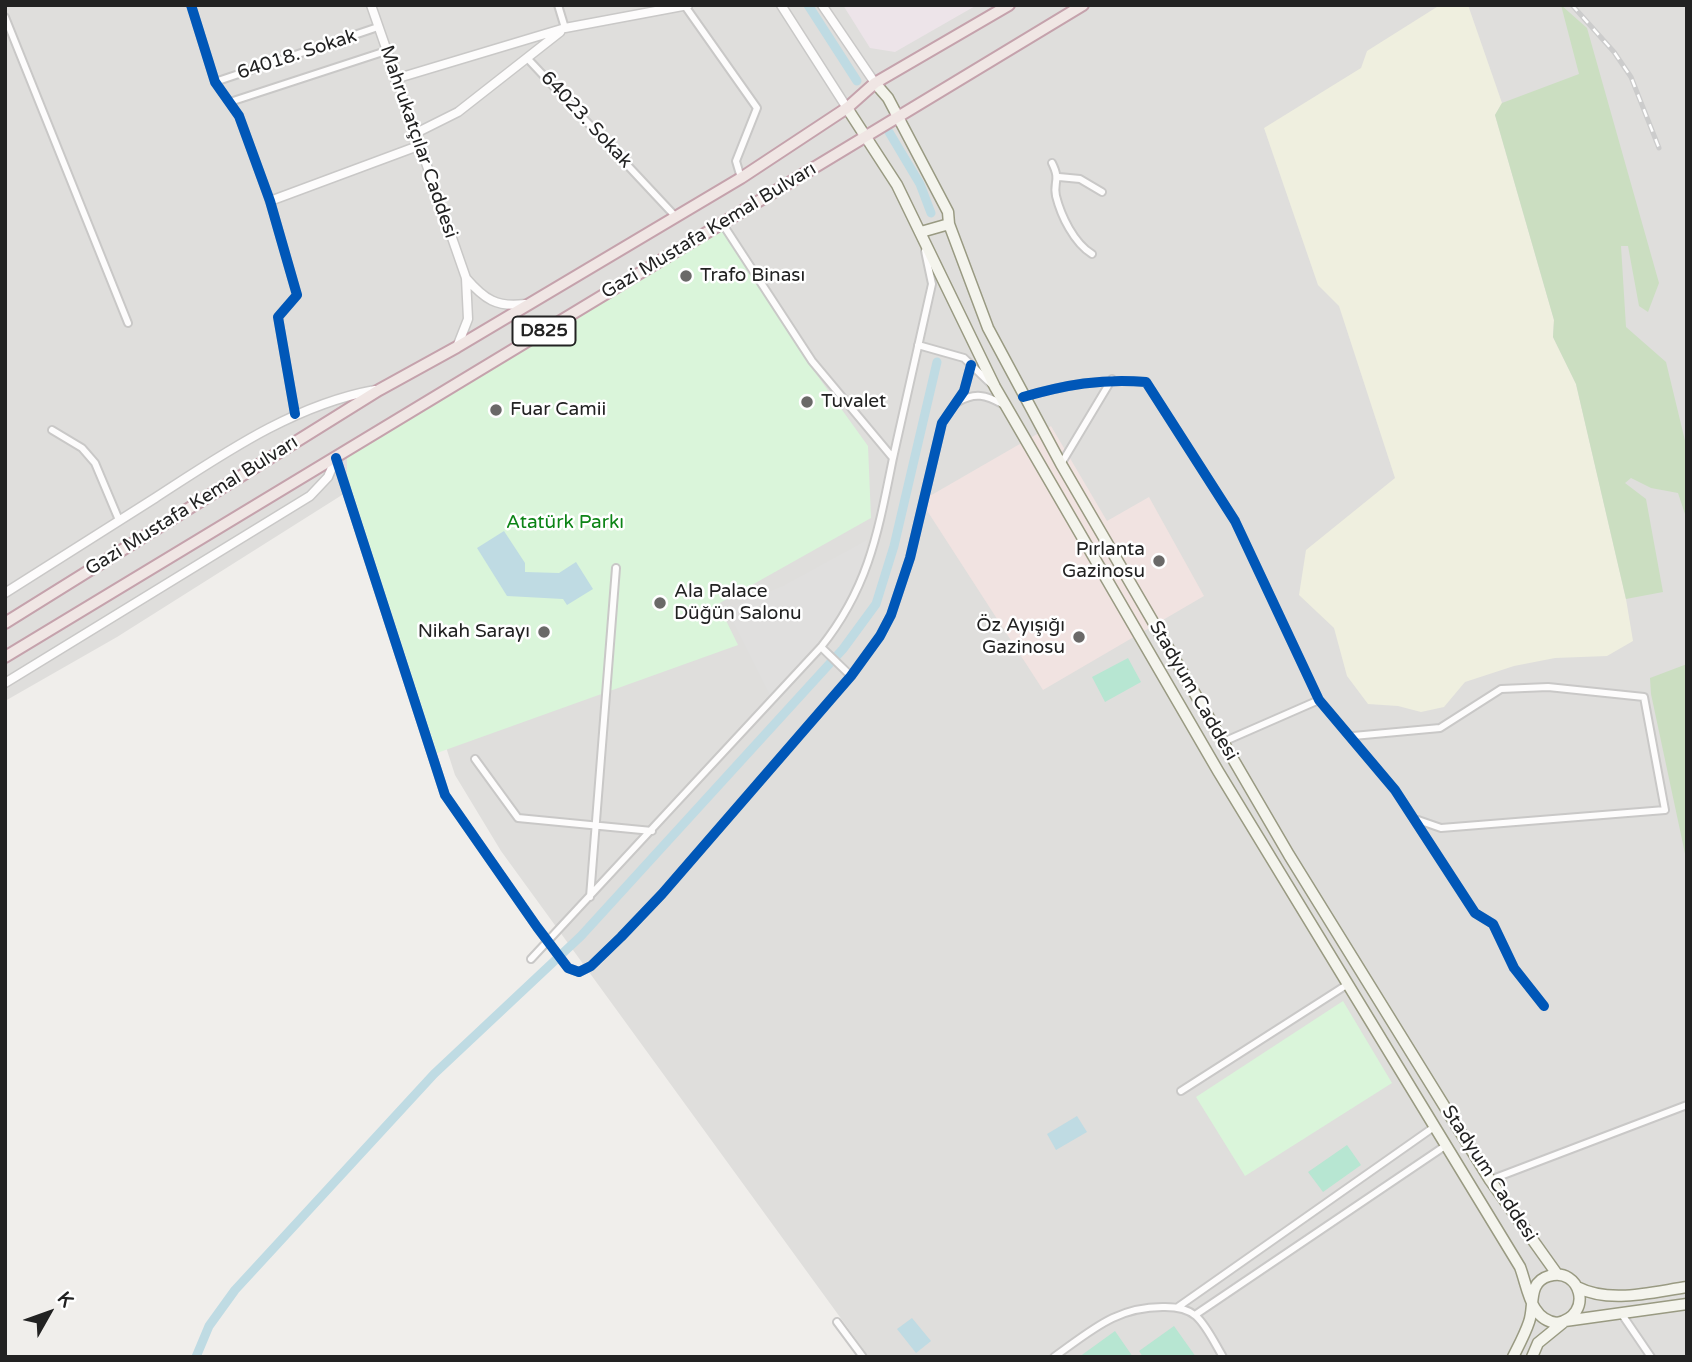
<!DOCTYPE html>
<meta charset="utf-8">
<style>
body{margin:0}
#map{position:relative;width:1692px;height:1362px;overflow:hidden;background:#f0eeeb;font-family:"Varela Round",sans-serif}
canvas{display:block}
.frame{position:absolute;inset:0;border:7px solid #222;pointer-events:none}
.north{position:absolute;left:14px;top:1278px;width:70px;height:70px;-webkit-text-stroke:5px #fff;paint-order:stroke;rotate:50deg;font-size:19px;font-weight:700;line-height:28px;text-align:center;color:#222}
.north::after{content:'';display:block;margin:auto;width:24px;height:32px;background:#222;clip-path:polygon(50% 0,100% 100%,50% 72%,0 100%)}
</style>
<div id="map">
<canvas width="1692" height="1362"></canvas>
<div class="frame"></div>
<div class="north">K</div>
</div>
<script>
const ctx = document.querySelector('canvas').getContext('2d');
ctx.lineJoin = 'round';
function fill(path, color) { ctx.fillStyle = color; ctx.fill(path, 'evenodd'); }
function trace(path, color, width, dash) { ctx.strokeStyle = color; ctx.lineWidth = width; ctx.lineCap = dash ? 'butt' : 'round'; ctx.setLineDash(dash || []); ctx.stroke(path); }
function label(font, color, halo, rows, align = 'center') {
  ctx.font = font + ' "Varela Round",sans-serif'; ctx.lineWidth = 5; ctx.setLineDash([]); ctx.textBaseline = 'middle'; ctx.strokeStyle = halo; ctx.fillStyle = color; for (const [text, x, y, turn = 0] of rows) {
    ctx.save(); ctx.translate(x, y); ctx.rotate((+turn || 0) * Math.PI / 180); ctx.textAlign = isNaN(turn) ? turn : align; if (halo) ctx.strokeText(text, 0, 0); ctx.fillText(text, 0, 0); ctx.restore();
  }
}
const residential = new Path2D(`
 M5 5H1687V1357H869L501 851 455 775 361 483 117 637 5 701Z`);
const commercial = new Path2D(`
 M1051 426 1107 521 1149 497 1204 596 1043 690 926 509 928 497Z`);
const industrial = new Path2D(`
 M843 5H977L895 52 870 48Z`);
const farmland = new Path2D(`
 M1440 5H1468L1502 103 1495 115 1554 320 1553 337 1576 384 1626 599 1633 641 1607 656 1555 658 1514 666 1465 682 1444 707 1421 712 1398 706 1368 704 1347 676 1334 628 1299 595 1306 550 1395 478 1339 306 1318 285 1264 128 1361 68 1367 51Z`);
const forest = new Path2D(`
 M1561 5 1587 28 1659 283 1648 312 1639 306 1628 246H1621L1626 327 1666 362 1687 449V520L1678 493 1651 488 1631 478 1625 483 1646 499 1663 592 1626 599 1576 384 1553 337 1554 320 1495 115 1502 103 1579 74Z
 M1687 664V863L1651 694 1650 678Z`);
const park = new Path2D(`
 M722 223 809 364 868 446 871 518 718 604 738 645 437 753 347 475V455Z
 M1343 1001 1392 1083 1245 1176 1196 1097Z`);
const pitch = new Path2D(`
 M1128 658 1141 682 1105 702 1092 677Z
 M1347 1145 1361 1165 1323 1192 1308 1172Z
 M1174 1326 1196 1357H1143L1139 1351Z
 M1115 1331 1133 1357H1079Z`);
const parking = new Path2D(`
 M867 540 866 561 852 598 811 654 770 695 727 609 783 586Z`);
const water = new Path2D(`
 M504 531 525 563V572L559 573 576 562 593 589 567 605 563 599 507 596 477 548Z
 M1077 1116 1087 1132 1056 1150 1047 1134Z
 M912 1318 931 1341 916 1353 897 1329Z`);
const canal = new Path2D(`
 M808 5 857 81
 M889 132 920 184 931 213
 M196 1357 209 1326 235 1290 434 1074 581 936 843 649 876 604 894 546 937 362`);
const minor = new Path2D(`
 M191 5 215 82 239 116 270 201 297 295 278 317 295 414
 M558 5 565 28
 M685 6 757 108 736 161 741 178
 M5 17 128 323
 M528 59 675 216
 M215 82 378 27
 M230 102 386 51
 M1052 163C1061 181 1053 181 1056 196 1061 216 1074 243 1092 254
 M1059 177 1080 179 1102 192
 M918 345 964 358 991 384
 M1023 397C1065 385 1102 378 1146 382L1235 521 1319 700 1395 790 1475 913 1493 924 1514 968 1544 1006
 M958 402C975 392 986 395 1002 404
 M52 430 82 448 95 463 119 520
 M336 458 445 795 537 927 568 968 579 972 591 966 621 937 662 894 851 676 880 636 891 615 910 558 942 423 964 391 971 365
 M893 458 932 284 925 251
 M1061 464 1112 379
 M821 647 851 676
 M1353 736 1440 728 1501 689 1548 687 1644 697 1665 810 1441 828 1418 820
 M1223 742 1319 700
 M475 759 518 818 652 831
 M590 897 616 568
 M531 959 821 647C869 587 878 532 893 458L812 361 722 223
 M1181 1091 1348 984
 M1490 1180 1687 1105
 M1178 1307 1434 1127
 M1621 1313 1651 1357
 M1195 1315 1445 1146
 M837 1322 863 1357
 M1054 1357C1092 1330 1117 1306 1165 1307 1175 1307 1188 1309 1196 1316 1207 1326 1215 1344 1223 1357`);
const tertiary = new Path2D(`
 M371 5 466 278 468 319 457 347
 M781 5 847 108
 M822 5 875 83
 M395 79 565 28 688 5
 M414 134 458 112 560 32
 M270 201 418 146
 M466 278C484 299 497 308 525 304
 M5 593C55 561 105 530 155 498 223 454 293 405 375 390
 M5 683 310 496 328 477 336 458`);
const secondary = new Path2D(`
 M875 83 888 98 948 212 949 224 988 328 1061 464 1289 855 1490 1180 1557 1274
 M847 108 897 185 995 387 1218 771 1520 1267C1528 1288 1530 1320 1557 1323 1595 1315 1580 1266 1549 1276 1527 1282 1535 1306 1529 1322 1525 1334 1519 1345 1513 1357
 M921 232 949 224
 M1577 1287C1610 1304 1652 1292 1687 1287
 M1532 1357 1538 1343 1565 1321 1687 1304`);
const trunk = new Path2D(`
 M5 623 379 390 457 347 741 178 847 108 875 83 1009 5
 M5 657 1083 5`);
const rail = new Path2D(`
 M1572 5 1614 52 1631 77 1659 148`);
const cycleway = new Path2D(`
 M191 5 215 82 239 116 270 201 297 295 278 317 295 414
 M1023 397C1065 385 1102 378 1146 382L1235 521 1319 700 1395 790 1475 913 1493 924 1514 968 1544 1006
 M336 458 445 795 537 927 568 968 579 972 591 966 621 937 662 894 851 676 880 636 891 615 910 558 942 423 964 391 971 365`);
const markers = [
 [686,276,7,"#6a6968"],
 [807,402,7,"#6a6968"],
 [496,410,7,"#6a6968"],
 [1159,561,7,"#6a6968"],
 [660,603,7,"#6a6968"],
 [544,632,7,"#6a6968"],
 [1079,637,7,"#6a6968"]
];
const shields = [
 [544,331,63]
];
const shieldNames = [
 ["D825",544,331]
];
const streetNames = [
 ["64018. Sokak",297,55,-18],
 ["64023. Sokak",586,120,47],
 ["Mahrukatçılar Caddesi",418,142,71],
 ["Gazi Mustafa Kemal Bulvarı",709,231,-31],
 ["Gazi Mustafa Kemal Bulvarı",192,506,-32],
 ["Stadyum Caddesi",1193,691,60],
 ["Stadyum Caddesi",1489,1174,57]
];
const poiNames = [
 ["Trafo Binası",700,276],
 ["Tuvalet",821,402],
 ["Fuar Camii",510,410],
 ["Pırlanta",1145,550,"right"],
 ["Gazinosu",1145,572,"right"],
 ["Ala Palace",674,592],
 ["Düğün Salonu",674,614],
 ["Öz Ayışığı",1065,626,"right"],
 ["Gazinosu",1065,648,"right"],
 ["Nikah Sarayı",530,632,"right"]
];
const parkNames = [
 ["Atatürk Parkı",565,523]
];
fill(residential, '#dfdedc');
fill(commercial, '#f1e3e1');
fill(industrial, '#ede4e9');
fill(farmland, '#efefdf');
fill(forest, '#cbdec1');
fill(park, '#daf5da');
fill(pitch, '#b7e6d2');
fill(parking, '#e0dfde');
fill(water, '#bfdbe3');
trace(canal, '#bfdbe3', 9);
trace(minor, '#c9c8c7', 10);
trace(tertiary, '#c9c8c7', 11);
trace(secondary, '#999a82', 13);
trace(trunk, '#c5a2ac', 14);
trace(minor, '#fdfcfc', 6);
trace(tertiary, '#fdfcfc', 8);
trace(secondary, '#f4f4ed', 10);
trace(trunk, '#f0e6e4', 10);
trace(rail, '#ccc', 5);
trace(rail, '#fff', 2.5, [8]);
trace(cycleway, '#0057b8', 10);
for (const [x, y, r, color] of markers) { const dot = new Path2D(); dot.arc(x, y, r, 0, 2 * Math.PI); ctx.fillStyle = color; ctx.fill(dot); trace(dot, '#fff', 2.5); }
for (const [x, y, w] of shields) { const box = new Path2D(); box.roundRect(x - w / 2, y - 14.5, w, 29, 5); ctx.fillStyle = '#fff'; ctx.fill(box); trace(box, '#222', 2); }
label('bold 18px', '#222', null, shieldNames);
label('19px', '#222', '#fff', streetNames);
label('19px', '#222', '#fff', poiNames, 'left');
label('19px', '#0c8416', '#fff', parkNames);
</script>
